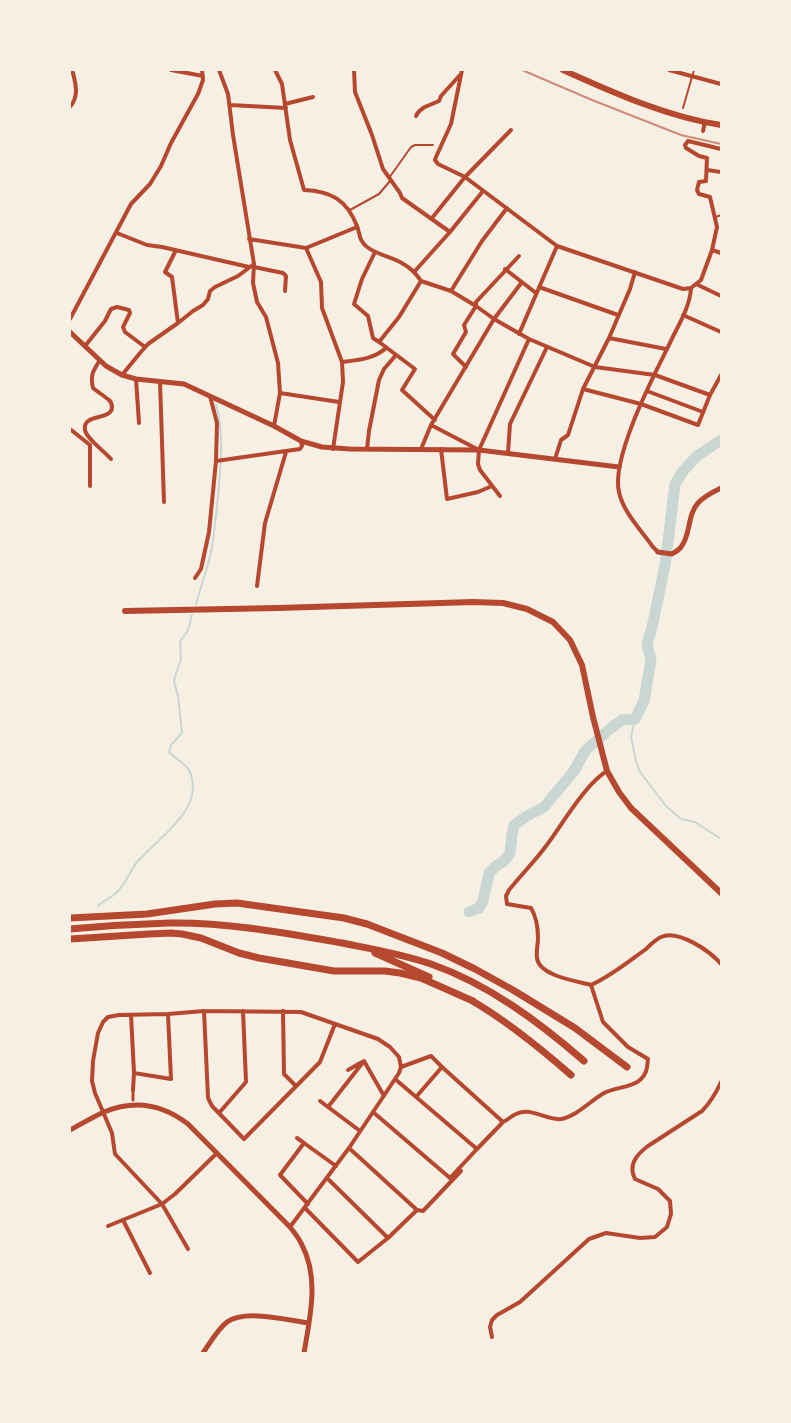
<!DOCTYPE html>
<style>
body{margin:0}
#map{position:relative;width:791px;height:1423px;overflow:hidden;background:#f6efe4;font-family:"Public Sans",sans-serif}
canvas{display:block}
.frame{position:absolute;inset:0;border:71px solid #f6efe4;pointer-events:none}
</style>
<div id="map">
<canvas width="791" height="1423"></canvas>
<div class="frame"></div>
</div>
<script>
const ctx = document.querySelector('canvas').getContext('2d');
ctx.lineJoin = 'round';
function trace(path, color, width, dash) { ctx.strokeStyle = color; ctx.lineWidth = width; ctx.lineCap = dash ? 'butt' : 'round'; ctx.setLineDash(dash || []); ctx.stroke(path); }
const stream = new Path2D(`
 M196 604C201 587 207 570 211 552 214 537 215 522 217 507 220 473 225 436 216 404
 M635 719 631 737 636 761 640 772 666 806 681 819 695 822 721 839
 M98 906C103 901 111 898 117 892 126 884 130 870 138 861 159 837 207 808 189 770 185 763 174 758 169 752L171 745 182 733 178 696 174 681 176 673 181 660 180 642 188 630 192 615`);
const river = new Path2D(`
 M469 912 479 908 483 901 489 873 495 867 505 860 510 853 512 835 514 825 527 816 544 807 574 771 585 751 611 728 622 720 635 719 644 701 651 659 647 645 653 623 665 565 675 484 683 471 697 456 721 440`);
const service = new Path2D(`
 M683 108 694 70
 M389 178 411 147 415 145H433
 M350 210 379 194 390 181
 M716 217 721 215`);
const pedestrian = new Path2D(`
 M133 1090V1100`);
const minor = new Path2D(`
 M171 70 203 76
 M219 70 228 94 233 135 254 264 253 283 257 302 266 317 278 363 280 393 274 426
 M275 70 282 84 290 140 304 190C331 191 347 200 357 226 360 234 359 241 367 247 379 256 394 257 405 265 412 269 417 275 421 281
 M354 70 355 92 372 135 383 169 400 193 402 198 450 232
 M462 70 451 124 436 157 435 160 438 164 465 177 557 246 683 289 691 288 701 280 712 250 717 227 710 197 699 194 697 190 699 182 706 181 707 158 699 156 686 148 685 145 688 141 721 149
 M669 70 721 84
 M70 72 73 73C76 85 79 96 70 107
 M285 104 313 97
 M230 105 286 108
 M416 116C420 107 430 105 439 101L441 96 460 75
 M703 131 705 122
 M707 170 721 172
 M432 218 465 177 511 130
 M117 233 147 245 162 247 249 267
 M249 239 306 248 357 227
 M306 248 321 282 322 308 342 362 343 382 333 449
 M176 250 165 272 172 277 178 323
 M712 250 721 253
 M375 252 362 279 354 304 368 316 373 338 379 342
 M254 267 283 273 286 276 285 291
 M505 269 536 293
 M414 272 450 232 483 191
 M421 281 451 291 476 306 494 319 529 339 595 367 655 375 710 395
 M421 281 399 317 379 342 415 369 402 390 435 420
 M696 284 721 296
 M539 287 618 315
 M451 291 482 241 507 208
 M683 315 721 332
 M70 319 131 204 150 184 161 166 171 143 198 94 203 80 202 70
 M519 334 557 246
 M609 338 666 349
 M85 346 105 321 111 309 117 307 129 310 130 313 123 327 125 332 145 347
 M100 360C93 371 90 375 93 388 98 392 104 396 109 400 111 402 112 404 112 407 112 421 82 413 85 430 86 438 105 452 111 459
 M342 362C358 360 374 359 386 348
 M466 367 453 354 466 332 464 325 476 306V302L519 256
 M122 375 140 353 148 344 178 323 193 311 203 305 208 299 210 291 215 287 238 276 254 264
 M136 379 139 423
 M160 381 164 502
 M583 389 641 404 698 425 710 395 721 375
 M647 391 703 412
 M280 393 339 402
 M431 425 477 449
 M70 429 90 445V486
 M367 449 369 431 379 380 384 369 396 355
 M421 449 431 425 494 319 522 282
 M441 449 447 499 478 492 492 486
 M508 453 510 424 547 347
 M555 459 561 440 568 435 583 389 609 338 630 289 635 272
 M216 461 300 449 302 446 301 441
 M500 496 480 470 478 464 479 450 529 339
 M658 552 653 547C641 530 623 512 619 492 611 458 653 377 669 345 677 327 690 308 691 288
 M195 578 201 569 209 532 216 461 217 423 210 396
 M257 586 265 523 286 452
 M607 771C585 784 562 825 546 846 535 861 521 875 509 890L506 896 507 904 531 908C537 918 538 927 538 938 538 944 536 952 537 958 539 976 577 981 591 985 611 976 628 962 646 949 650 945 655 940 661 937 678 929 710 951 721 964
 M204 1011 208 1098 212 1106 244 1139 320 1062 335 1024
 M283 1011 284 1074 296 1086
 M131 1015 134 1073 171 1079 168 1014
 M401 1067 431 1056 442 1067
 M348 1070 362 1062
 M133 1090 134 1073
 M416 1097 442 1067 503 1122 477 1149
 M320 1101 360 1131
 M328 1107 364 1061 384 1096
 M373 1112 450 1178 477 1149 395 1079
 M219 1113 246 1082 243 1011
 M503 1122C508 1120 511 1116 516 1114 530 1106 547 1121 561 1119 577 1116 590 1101 604 1093 615 1087 631 1088 640 1080 647 1074 647 1068 648 1059L628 1047 603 1022 591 985
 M297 1138 304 1143
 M327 1178 388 1238
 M308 1204 280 1175 304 1143 336 1166
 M305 1208 358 1262 388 1238 417 1210 349 1148
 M417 1210 423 1211 461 1171 458 1169
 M123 1220 150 1273
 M108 1226 162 1204 175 1194 217 1153
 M188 1249 162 1204 115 1154 112 1133 95 1093 92 1081 93 1061 98 1033 103 1022 108 1017 119 1015 168 1014 204 1011 301 1012 378 1039 390 1047 399 1057 401 1067 399 1073 349 1148 290 1227
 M492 1337 490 1327 492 1320 497 1315 520 1302 589 1239 606 1233 640 1238 655 1237 667 1227 671 1214 670 1201 658 1189 635 1179C628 1165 636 1155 648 1146L702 1111C711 1102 716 1093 721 1082`);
const tertiary = new Path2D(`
 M70 332 106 366 122 375 136 379 184 384 274 426 301 441 322 447 350 449 479 450 619 467
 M658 552 672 554C675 552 679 550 681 547 691 535 687 515 698 503 704 496 713 492 721 488
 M70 1130C81 1124 93 1117 104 1112 135 1099 162 1104 188 1124L290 1227C294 1232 298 1237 301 1243 320 1278 310 1316 304 1353
 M203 1353C210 1343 217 1330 227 1322 245 1309 287 1320 309 1323`);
const primary = new Path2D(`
 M125 611 278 608 473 602 503 603 527 609 553 622 570 640 582 665 593 717 607 771 619 792 631 808 721 893`);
const trunk = new Path2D(`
 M563 70C612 92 667 117 721 125`);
const motorway = new Path2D(`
 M70 918 147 914 215 904 237 903 344 918 367 924 442 953 475 969 513 990 575 1028 627 1067
 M70 929C103 926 136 924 169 923 226 922 285 933 342 943 372 949 402 954 431 964 488 984 538 1021 584 1061
 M70 939 149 934 171 933 182 934 201 938 239 953 259 958 334 971H385L400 973 421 978 473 1001
 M375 953 429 977
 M469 999C506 1020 539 1047 571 1075`);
const rail = new Path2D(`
 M522 70 592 100 681 135 721 144`);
trace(stream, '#c9d6d2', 2);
trace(river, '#c9d6d2', 11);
trace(service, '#b5482f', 2);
trace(pedestrian, '#b5482f', 3);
trace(minor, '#b5482f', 4);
trace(tertiary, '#b5482f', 5);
trace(primary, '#b5482f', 6);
trace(trunk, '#b5482f', 6);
trace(motorway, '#b5482f', 7);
trace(rail, '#cf8b77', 2);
</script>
